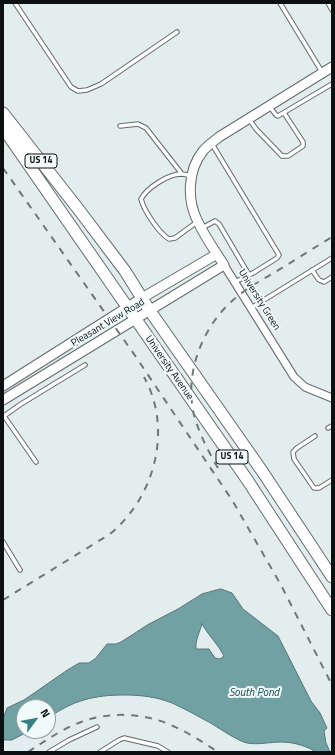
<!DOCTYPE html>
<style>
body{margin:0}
#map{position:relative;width:335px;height:755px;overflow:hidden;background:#e3edee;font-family:"Titillium Web",sans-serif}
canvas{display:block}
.frame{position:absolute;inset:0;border:4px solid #0d1010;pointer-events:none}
.north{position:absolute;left:16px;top:699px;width:40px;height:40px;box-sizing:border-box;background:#f0fafb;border:1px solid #959c9d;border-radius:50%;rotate:58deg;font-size:11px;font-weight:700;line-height:16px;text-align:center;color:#0d1010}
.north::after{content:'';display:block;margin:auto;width:14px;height:18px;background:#388085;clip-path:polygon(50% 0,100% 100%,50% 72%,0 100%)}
</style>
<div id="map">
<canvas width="335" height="755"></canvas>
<div class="frame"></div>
<div class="north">N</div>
</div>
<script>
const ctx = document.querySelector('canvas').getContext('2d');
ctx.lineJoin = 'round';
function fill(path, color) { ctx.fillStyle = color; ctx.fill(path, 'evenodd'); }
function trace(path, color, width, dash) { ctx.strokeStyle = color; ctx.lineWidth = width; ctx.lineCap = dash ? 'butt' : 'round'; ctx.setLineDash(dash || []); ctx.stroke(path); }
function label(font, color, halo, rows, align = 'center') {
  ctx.font = font + ' "Titillium Web",sans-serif'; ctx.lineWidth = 4; ctx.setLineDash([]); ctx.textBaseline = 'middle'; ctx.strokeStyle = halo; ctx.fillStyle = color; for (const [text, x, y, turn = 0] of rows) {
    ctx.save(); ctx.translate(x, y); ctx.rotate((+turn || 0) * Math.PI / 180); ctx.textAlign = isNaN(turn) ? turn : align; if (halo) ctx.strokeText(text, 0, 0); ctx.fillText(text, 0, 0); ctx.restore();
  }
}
const water = new Path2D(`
 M221 589 232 593 243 609 278 636 311 701 320 713 327 728 324 731 326 743 330 752H313V750C303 745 292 742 281 742 270 742 258 745 247 743 237 741 215 725 205 720 194 714 183 708 172 703 157 697 141 695 125 695 94 695 74 700 48 718V707H24V731H29L12 740H3V719L7 708 24 700 66 671 79 663H89L96 658 107 644H116L121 642 149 624 178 609 202 594ZM202 624C208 635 218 644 224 656L220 659 215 658 209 649H196C195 641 200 631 202 624Z`);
const lane = new Path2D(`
 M15 3 71 87 78 91 87 90 101 84 177 32
 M280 3 322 72
 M328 3 332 10
 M270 107 276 115 278 116 332 84
 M249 119 256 129 282 156H288L303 146V142L284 113
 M120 126 138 124 146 128 182 174
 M212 144 279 255 277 258 253 273 235 282
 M191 176C188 175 184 174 181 174 168 174 147 188 141 199 144 211 159 233 169 239L175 238 197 222
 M202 228 215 221 219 224 249 275
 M312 270 319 280 324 282 332 277
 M251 308 332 258
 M4 416 21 404 85 365
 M4 416 36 462
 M328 428 332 426
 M315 436 297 448 293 452 294 459 314 488H319L332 480
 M3 542 20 570
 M49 752 69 740 97 727
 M100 752 119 740 124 738 158 746 168 752`);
const street = new Path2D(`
 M224 265 294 377 305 387 332 398`);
const secondary = new Path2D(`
 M3 386 142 298 217 254
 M3 400 224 265C215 251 205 237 198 222 187 201 187 171 203 151 207 146 213 142 219 137L332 67`);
const primary = new Path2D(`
 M3 113 79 210 125 271 150 311 262 471 332 577
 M3 128 248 481 332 610`);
const rail = new Path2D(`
 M3 168 136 357 232 500 281 585 332 685
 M218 468C208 451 199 433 194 415 184 374 202 328 232 301 244 290 258 282 272 274 292 262 312 249 332 237
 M3 600 110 534C155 497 173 429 144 377
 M28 752C45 741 62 729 81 722 110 711 146 713 173 726 189 733 204 743 218 752`);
const shields = [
 [41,161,32],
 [232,457,32]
];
const shieldNames = [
 ["US 14",41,161],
 ["US 14",232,457]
];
const streetNames = [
 ["University Green",259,300,58],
 ["Pleasant View Road",108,323,-31],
 ["University Avenue",169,368,55]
];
const waterNames = [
 ["South Pond",254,693]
];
fill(water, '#72a1a4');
trace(water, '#547678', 1);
trace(lane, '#626b6b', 5.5);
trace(street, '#626b6b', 9);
trace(secondary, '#626b6b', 11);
trace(primary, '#626b6b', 13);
trace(lane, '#fff', 3.5);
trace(street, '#fff', 7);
trace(secondary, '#fff', 9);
trace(primary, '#fff', 11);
trace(rail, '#717777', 2, [7, 7]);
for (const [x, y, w] of shields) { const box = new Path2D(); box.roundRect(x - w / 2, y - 7, w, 14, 3); ctx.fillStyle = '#f0fafb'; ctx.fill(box); trace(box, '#0d1010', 1); }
label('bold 9px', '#0d1010', null, shieldNames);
label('10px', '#0d1010', '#f0fafb', streetNames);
label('italic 11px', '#164346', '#f0fafb', waterNames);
</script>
